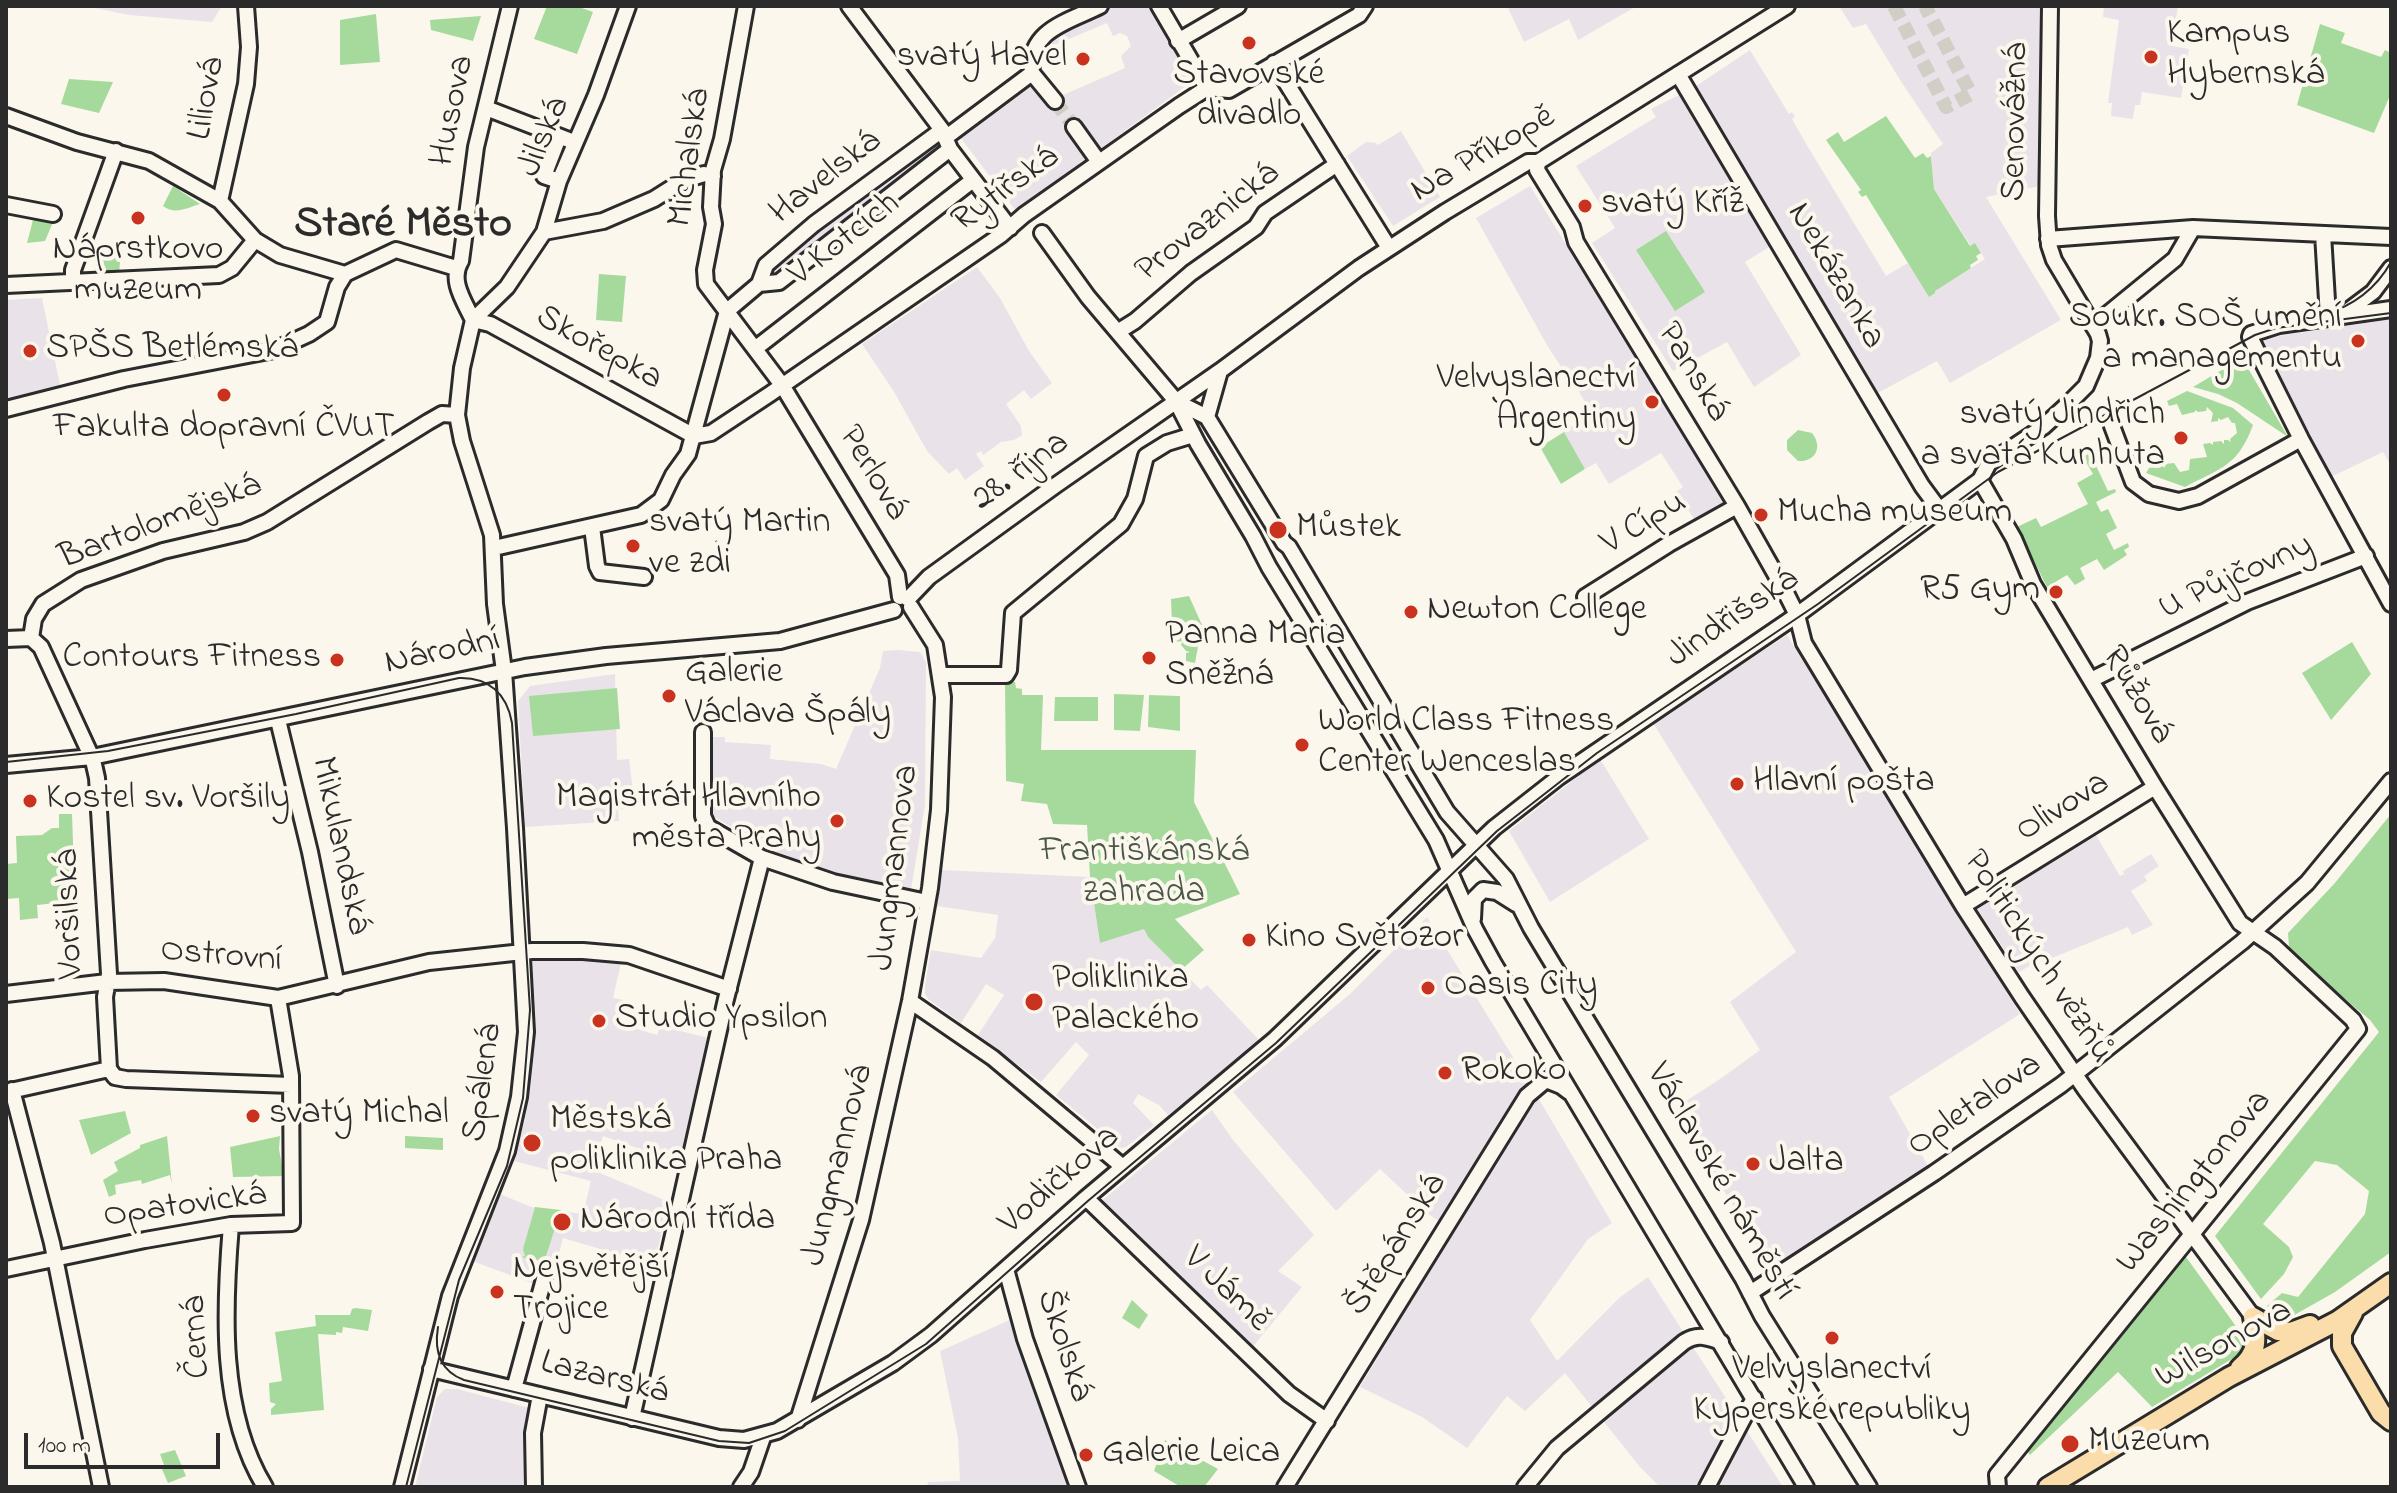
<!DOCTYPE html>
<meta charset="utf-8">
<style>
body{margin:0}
#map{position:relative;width:2397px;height:1493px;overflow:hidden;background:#fbf7ec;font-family:"Indie Flower",sans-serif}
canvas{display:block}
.frame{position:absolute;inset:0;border:8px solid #2b2b2b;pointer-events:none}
.scale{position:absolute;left:24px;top:1433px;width:196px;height:36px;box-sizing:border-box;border:4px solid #2b2b2b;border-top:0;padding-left:10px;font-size:24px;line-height:28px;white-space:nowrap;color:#2b2b2b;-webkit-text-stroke:6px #fbf7ec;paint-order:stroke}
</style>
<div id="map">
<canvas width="2397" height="1493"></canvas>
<div class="frame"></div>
<div class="scale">100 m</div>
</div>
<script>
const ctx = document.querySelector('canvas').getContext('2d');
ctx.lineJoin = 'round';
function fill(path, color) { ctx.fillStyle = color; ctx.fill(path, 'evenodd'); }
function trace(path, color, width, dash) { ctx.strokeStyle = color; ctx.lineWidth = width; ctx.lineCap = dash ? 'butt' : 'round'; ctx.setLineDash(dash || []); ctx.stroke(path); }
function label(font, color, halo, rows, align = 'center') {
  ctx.font = font + ' "Indie Flower",sans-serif'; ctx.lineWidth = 8; ctx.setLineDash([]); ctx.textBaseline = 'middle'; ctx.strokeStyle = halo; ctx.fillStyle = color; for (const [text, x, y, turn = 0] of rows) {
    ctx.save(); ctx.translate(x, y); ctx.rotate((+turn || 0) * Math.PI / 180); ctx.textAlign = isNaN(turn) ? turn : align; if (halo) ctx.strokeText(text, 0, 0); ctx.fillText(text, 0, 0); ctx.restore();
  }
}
const built = new Path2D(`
 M85 6H222L212 22 129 15Z
 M1116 6H1151L1194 80 1016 211 960 137 1042 75 1055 92 1063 95 1125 68 1121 56 1131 46 1127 36 1120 33 1113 36 1107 23 1052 46 1051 43 1048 44 1046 38 1103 9Z
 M1507 6H1637L1578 40 1569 19 1524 42Z
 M1839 6H2042L2044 185 1986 197 2061 320 1950 383 1937 361 1874 395 1774 244 1745 262 1801 355 1754 387 1727 342 1673 371 1592 243 1615 228 1576 166 1656 117 1651 109 1693 88 1750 50 1789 114 1792 112 1795 117 1792 119 1805 142 1886 276 1908 263 1934 291 1985 259 1975 243 1971 246 1934 189 1931 153 1943 144 1900 80 1866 24 1853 28Z
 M2104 6H2178L2172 46 2189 49 2181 98 2142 92 2140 105H2135L2133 119 2111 116 2112 103H2108L2119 20 2103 17Z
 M1401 131 1440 197 1393 226 1347 156 1366 142 1376 143 1378 145Z
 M941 137 948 146 776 277 770 269Z
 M1530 186 1625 340 1659 386 1729 501 1697 523 1676 492 1683 487 1661 453 1609 484 1596 463 1585 469 1563 432 1591 413 1568 372 1565 373 1547 345 1476 218Z
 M977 267 1000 298 1029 351 1052 383 1031 399 1024 390 1006 404 1021 426 1022 435 1014 440 1001 442 983 455 981 451 976 454 984 466 965 480 957 468 949 474 927 451 893 390 862 344Z
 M42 298 61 390 6 402V300Z
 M2391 319V466L2383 452 2329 478 2255 344 2259 339Z
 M1787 635 2020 1014 1889 1097 1928 1166 1771 1268 1674 1109 1723 1077 1760 1050 1730 1002 1796 952 1653 723Z
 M898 650 920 652 926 662 925 805 910 895 861 886 771 852 710 814 707 808 711 737H725V742L771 745 770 759 821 764 836 769 880 668 883 651Z
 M615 674 617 760 629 759 635 808 618 809 619 821 525 827 518 701 530 686Z
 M1600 759 1649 839 1550 902 1509 831Z
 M2093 830 2120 876 2124 874 2123 871 2151 854 2159 866 2144 876 2147 881 2131 891 2153 925 2132 935 2128 927 2052 958 2036 962 2019 972 1975 905Z
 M942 870 1090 877 1100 943 1144 928 1148 937 1201 990 1207 985 1260 1041 1168 1115 1159 1105 1138 1094 1133 1103 1154 1125 1126 1147 1121 1148 1056 1095 1089 1055 1076 1042 1041 1082 978 1035 1004 995 986 984 961 1023 928 999 925 994V985L931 950 981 958 995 938 998 915 937 906Z
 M1427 917 1543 1106 1612 1223 1588 1239 1530 1320 1557 1361 1619 1298 1648 1277 1783 1487H1660L1640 1467 1565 1373 1525 1411 1507 1396 1467 1448 1422 1417 1360 1387 1454 1230 1428 1214 1380 1169 1336 1211 1233 1092 1350 994Z
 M532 955 583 957 621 963 613 998 623 1000 621 1024 657 1035 660 1026 709 1038 680 1163 603 1136 599 1150 595 1171 669 1202 653 1268 648 1263 563 1238 545 1307H542L540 1286 472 1261 500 1194 531 1207 583 1214 591 1181 514 1161 525 1120 534 1024Z
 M1212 1110 1233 1140 1314 1235 1278 1271 1302 1287 1250 1350 1099 1203Z
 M1014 1318 1071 1483 1057 1487H927L928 1482 960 1481 958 1438 940 1351Z
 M445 1389H457L541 1411 542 1487H415L437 1397Z`);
const green = new Path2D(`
 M547 6H576L593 12 577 54 534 39Z
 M376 14 380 62 340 65V20Z
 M481 16 473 41 431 30 430 20Z
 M2320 24 2345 33 2341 43 2381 57 2385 50 2391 53V93L2374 133 2297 105Z
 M69 79 113 82 99 113 61 104Z
 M1886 116 1915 158 1923 153 1927 158 1931 156 1934 189 1970 246 1975 243 1981 253 1976 256 1978 260 1970 265 1971 268 1935 291V293L1929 297 1866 195 1862 197 1858 192 1861 190 1826 140 1838 132 1844 142Z
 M173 186 200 204C187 208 175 215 163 206Z
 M34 216 53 222 45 241 27 243Z
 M1666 231 1705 292 1675 311 1636 250Z
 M94 245 104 246V249L121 250 119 274H102L95 268Z
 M599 274 626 276 622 322 596 320Z
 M2242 358 2288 437 2237 403 2218 394 2193 387Z
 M2187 391 2233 408 2253 425C2238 466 2221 468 2185 487L2146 473 2149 468 2162 465 2165 468V464L2174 463 2180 472 2189 470 2190 459 2207 457 2203 444 2210 443 2213 445V442L2221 441 2224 444V440H2228L2231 442 2230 439 2237 433 2235 423H2232L2228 417 2221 420 2218 418V421L2211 422 2213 413 2207 407 2206 411 2198 412 2195 410V412L2182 415 2177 404 2169 406 2167 401Z
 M1798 430 1812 433C1823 447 1816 462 1798 461L1787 450V440Z
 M1564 432 1585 469 1561 484 1540 447Z
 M2090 453 2108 491 2115 489 2116 492 2096 502 2101 512 2108 509 2117 528 2106 534 2114 550 2128 543 2129 547 2124 550 2127 555 2104 570 2097 559 2080 568 2085 579 2075 585 2067 575 2047 587 2017 527 2036 518 2041 527 2088 504 2077 483 2093 474 2083 457Z
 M1189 596 1202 625 1195 663 1186 661V653L1190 652 1186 651 1181 645 1183 641 1174 642 1180 639 1181 630 1175 623 1172 625 1171 599Z
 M2352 642 2371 674 2331 720 2302 673Z
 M1005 682H1015L1016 688 1022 689V695H1043L1041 750H1196L1194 802 1240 894 1175 919 1204 950 1181 970 1148 937 1144 929 1100 943 1090 877 1087 825 1053 824 1047 804 1021 801 1024 784 1006 781Z
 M617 688 620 729 533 736 529 696Z
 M1114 694 1144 695 1140 731 1114 730Z
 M1149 695 1180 696V731L1148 727Z
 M1055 697H1098V721H1054Z
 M59 814H72L75 901 37 905 38 918 20 920 19 898 6 899V864L17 863 16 836 42 835 52 828H59Z
 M2391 814V1252L2335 1292 2289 1318 2283 1319 2267 1306 2282 1293 2298 1297 2365 1214 2369 1191 2337 1165 2315 1161 2263 1224 2289 1247 2293 1257 2284 1274 2261 1299 2215 1236 2379 1032 2370 1020 2296 958 2289 947 2288 933 2334 884Z
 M125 1111 131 1133 91 1155 79 1120Z
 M167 1136 172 1185 170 1175 142 1184 141 1180 115 1185 116 1194 109 1197 103 1180 118 1171 114 1162 140 1148V1145Z
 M280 1136 279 1149 284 1176 233 1177 230 1147Z
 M405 1136 443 1138V1150L405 1148Z
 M535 1207 561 1210 543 1265 522 1257 525 1256 523 1249Z
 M2186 1257 2243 1336 2244 1345 2240 1354 2152 1407 2118 1372 2030 1455 2028 1452Z
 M1132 1300 1148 1315 1139 1329 1122 1318Z
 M355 1308 372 1310 368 1331 343 1327 342 1333 336 1332V1335L318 1334 324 1410 271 1415V1409L276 1404 270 1402 269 1383 282 1381 275 1332 316 1326 315 1315H350L352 1309Z
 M1165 1440 1218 1469 1204 1487H1181L1154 1471Z
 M175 1450 186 1476 168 1483 161 1467 164 1465 160 1454Z`);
const minorTunnel = new Path2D(`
 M1894 6 1946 107 1971 94 1925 6
 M1055 101 1074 127`);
const minor = new Path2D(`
 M746 6 722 139 713 170 711 207 714 224 705 270 706 284 782 385 897 575 900 597
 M849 6 942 130 950 149 1010 228
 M1159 6 1207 88
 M1178 41 1238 6
 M1274 63 1389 248
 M1032 73C1027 30 1068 22 1100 6
 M1032 73 1055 101
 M1678 74 1922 486 1939 509
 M486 108 574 142
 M6 116 77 142 149 161 220 201 255 240 280 255 345 274 396 250 456 268
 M1074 127 1099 162
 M945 138 1032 73
 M1538 162 1537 170 1572 227 1576 242 1737 506 1785 591 1797 615 1804 643 1963 906 2022 997 2085 1089 2253 1317
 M685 180 704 174 713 176
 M559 181 544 176 559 137
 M220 201 246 84 249 47 246 6
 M6 205 53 214
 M544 232 603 221 654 199 681 182
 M1042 233 1088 297 1176 401 1198 444 1253 536 1269 567 1436 840 1475 929 1493 962 1806 1487
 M2323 234 2328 317
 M2048 239 2193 228 2391 237
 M73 281V270L116 151
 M759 284 779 282 950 149
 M6 285 219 275 232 268 255 240
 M2391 309 2279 325 2251 334 2250 337 2301 439 2391 604
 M727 311 759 284 766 265 814 224 942 130
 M2345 313 2373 292 2391 268
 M473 320 507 287 544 232 559 181 596 95 628 6
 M473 320C464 301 449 280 461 261L476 147 510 6
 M473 320 490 324 694 436
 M2093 326 2175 259 2193 228
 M1119 331 1135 321 1191 273 1256 227 1265 213 1337 164
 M756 348 973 180
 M1177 402 1207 417 1284 543 1289 547 1447 812 1506 879 1531 928 1743 1279 1762 1316 1869 1487
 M6 409 124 379 274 350 309 334 327 322 337 287 345 274
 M1207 417 1220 371
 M2112 426 2133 482 2149 494 2179 501 2198 496 2301 439
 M694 436 711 433 770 394 1001 235 1024 215 1179 106 1207 88 1229 90 1359 15 1365 6
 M1980 480 2014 539 2033 584 2155 787 2240 923 2275 947 2353 1020 2358 1029 1997 1475 1998 1487
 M592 527 597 566 600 572 644 577
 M494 548 641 515 661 500 673 475 688 454 727 311
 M1585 597 1669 544 1737 506
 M908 599 929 577 1056 485 1220 371 1359 268 1445 212 1528 162H1538L1787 6
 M31 638 34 619 43 604 81 580 163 551 244 532 267 522 428 422 442 414 457 415
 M6 639 31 638 41 647 93 760 97 778 109 974 105 997 109 1069
 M942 675H1006L1009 670 1013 613 1121 524 1135 499 1146 456 1167 443 1193 435
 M2091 680 2247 602 2366 556
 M278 720 310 852 337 986
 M703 732V816L708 827 762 858 833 882 927 902
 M6 765 92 757 525 667 606 656 780 641 894 610
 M1963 906 2155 787
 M1473 919 1474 899 1483 890 1497 892 1516 904
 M6 994 107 982 164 981 278 998 429 962 532 951H583L629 955 729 989
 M910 1001 993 1058 1123 1167
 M109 1069 115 1077 126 1079 291 1085
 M12 1090 52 1243 101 1487
 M6 1092 109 1069
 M1086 1198 1289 1394 1327 1421
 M231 1225C224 1309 219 1412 265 1487
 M6 1269 145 1240 231 1225 292 1223 291 1076 278 998
 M1006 1269 1025 1339 1078 1487
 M1750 1293 1934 1173 2061 1085 2242 942 2307 883 2391 781
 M431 1369 719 1438 744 1440 777 1431 893 1363 931 1335 1086 1198 1275 1039 1494 828 1559 777 1797 615 1980 480 1989 463 2043 427 2066 406 2086 386 2098 358 2100 341 2098 334 2054 260 2049 245 2047 216 2050 6
 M514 1389 544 1279
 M632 1418 726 999 762 858
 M798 1420 861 1220 910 1001 930 888 939 810 943 697 935 645 911 607
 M402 1487 450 1296 507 1151 519 1097 526 1032 515 828 504 671 495 604 492 535 462 441 457 415 462 368 473 320
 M534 1487 533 1433 540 1395
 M741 1487 751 1472 763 1437
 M1285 1487 1527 1096 1546 1080 1561 1086 1569 1092
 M1525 1487 1557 1448 1684 1342C1697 1333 1707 1337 1721 1342
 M1707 1487 1754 1398`);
const major = new Path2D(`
 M2353 1313 2342 1333V1346L2381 1413 2391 1421
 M2253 1317 2278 1331 2291 1332 2310 1325
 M2240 1368C2258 1353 2257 1340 2253 1317
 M2048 1487 2229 1377 2337 1321 2391 1283`);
const tram = new Path2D(`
 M2323 315C2353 306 2376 289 2391 262
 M6 762 108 751 296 714 459 678C489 677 507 694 512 723L530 1010 523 1098 507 1166 459 1280 406 1487
 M438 1327C434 1351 440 1371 464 1380L719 1441 749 1443 785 1431 926 1344 1089 1200 1276 1043 1497 831 1597 753 1818 604 1998 472 2255 335 2276 328 2391 313`);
const markers = [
 [1249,43,8,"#c8321e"],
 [2151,57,8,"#c8321e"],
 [1083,59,8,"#c8321e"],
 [1585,206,8,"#c8321e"],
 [138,218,8,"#c8321e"],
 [2358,341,8,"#c8321e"],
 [30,351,8,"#c8321e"],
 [224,395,8,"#c8321e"],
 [1652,402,8,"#c8321e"],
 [2181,438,8,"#c8321e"],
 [1761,515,8,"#c8321e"],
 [1278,530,10,"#c8321e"],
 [633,546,8,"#c8321e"],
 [2056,592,8,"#c8321e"],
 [1411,612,8,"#c8321e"],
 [1149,658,8,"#c8321e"],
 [337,660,8,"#c8321e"],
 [669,696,8,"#c8321e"],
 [1302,745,8,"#c8321e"],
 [1737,784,8,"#c8321e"],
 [30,801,8,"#c8321e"],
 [837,821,8,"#c8321e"],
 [1249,940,8,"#c8321e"],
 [1428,988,8,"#c8321e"],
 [1034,1002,10,"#c8321e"],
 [599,1021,8,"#c8321e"],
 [1445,1073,8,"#c8321e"],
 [253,1116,8,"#c8321e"],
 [532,1143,10,"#c8321e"],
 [1753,1164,8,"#c8321e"],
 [562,1222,10,"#c8321e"],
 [497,1292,8,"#c8321e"],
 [1832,1338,8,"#c8321e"],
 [2070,1444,10,"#c8321e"],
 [1086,1455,8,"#c8321e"]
];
const poiNames = [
 ["Kampus",2167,36],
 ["Hybernská",2167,77],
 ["svatý Havel",1067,59,"right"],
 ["Stavovské",1249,77,"center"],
 ["divadlo",1249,118,"center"],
 ["svatý Kříž",1601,206],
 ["Náprstkovo",138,252,"center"],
 ["muzeum",138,293,"center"],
 ["Soukr. SOŠ umění",2342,320,"right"],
 ["a managementu",2342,361,"right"],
 ["SPŠS Betlémská",46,351],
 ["Velvyslanectví",1636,381,"right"],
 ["Argentiny",1636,422,"right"],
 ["svatý Jindřich",2165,417,"right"],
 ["a svatá Kunhuta",2165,458,"right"],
 ["Fakulta dopravní ČVUT",224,430,"center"],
 ["Mucha museum",1777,515],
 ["svatý Martin",649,525],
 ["ve zdi",649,566],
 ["Můstek",1296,530],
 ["R5 Gym",2040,592,"right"],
 ["Newton College",1427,612],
 ["Panna Maria",1165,637],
 ["Sněžná",1165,678],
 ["Contours Fitness",321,660,"right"],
 ["Galerie",685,675],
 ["Václava Špály",685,716],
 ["World Class Fitness",1318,724],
 ["Center Wenceslas",1318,765],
 ["Hlavní pošta",1753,784],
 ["Magistrát Hlavního",821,800,"right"],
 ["města Prahy",821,841,"right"],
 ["Kostel sv. Voršily",46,801],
 ["Kino Světozor",1265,940],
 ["Poliklinika",1052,981],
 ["Palackého",1052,1022],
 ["Oasis City",1444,988],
 ["Studio Ypsilon",615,1021],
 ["Rokoko",1461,1073],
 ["svatý Michal",269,1116],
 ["Městská",550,1122],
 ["poliklinika Praha",550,1163],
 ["Jalta",1769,1164],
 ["Národní třída",580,1222],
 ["Nejsvětější",513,1271],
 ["Trojice",513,1312],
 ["Velvyslanectví",1832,1372,"center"],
 ["Kyperské republiky",1832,1413,"center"],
 ["Muzeum",2088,1444],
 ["Galerie Leica",1102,1455]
];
const streetNames = [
 ["Liliová",209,99,-80],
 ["Husova",455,111,-79],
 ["Senovážná",2018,122,-89],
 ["Jilská",546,138,-67],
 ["Na Příkopě",1484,156,-30],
 ["Michalská",692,158,-82],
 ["Havelská",827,179,-38],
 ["Rytířská",1007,191,-36],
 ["Provaznická",1209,224,-38],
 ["V Kotcích",846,241,-38],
 ["Nekázanka",1834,277,60],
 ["Skořepka",598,350,29],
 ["Panská",1691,373,59],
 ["28. října",1022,473,-36],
 ["Perlová",871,474,59],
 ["Bartolomějská",161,524,-21],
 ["V Cípu",1645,525,-31],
 ["U Půjčovny",2237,579,-24],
 ["Jindřišská",1734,620,-34],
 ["Národní",443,654,-12],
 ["Růžová",2135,696,59],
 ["Olivova",2064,809,-32],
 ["Mikulandská",338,846,78],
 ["Jungmannova",897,868,-83],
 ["Voršilská",72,914,-92],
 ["Ostrovní",221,958,5],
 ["Politických vězňů",2036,958,57],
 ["Spálená",485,1083,-82],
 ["Opletalova",1976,1107,-35],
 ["Jungmannová",840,1166,-76],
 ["Vodičkova",1061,1182,-41],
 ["Václavské náměstí",1719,1183,60],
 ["Washingtonova",2196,1183,-51],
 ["Opatovická",185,1208,-8],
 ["Štěpánská",1398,1246,-58],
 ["V Jámě",1225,1291,44],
 ["Černá",199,1337,-93],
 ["Školská",1062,1346,72],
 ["Wilsonova",2225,1346,-29],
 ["Lazarská",604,1380,14]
];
const parkNames = [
 ["Františkánská",1144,854],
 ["zahrada",1144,895]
];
const districtNames = [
 ["Staré Město",403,228]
];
fill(built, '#eae2e9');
fill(green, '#a6da9d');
trace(minorTunnel, '#d1cec5', 14, [14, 7]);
trace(minor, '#2b2b2b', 20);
trace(major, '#2b2b2b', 24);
trace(minor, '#fbf7ec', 14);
trace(major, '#fbddab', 18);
trace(tram, '#2b2b2b', 2);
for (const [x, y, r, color] of markers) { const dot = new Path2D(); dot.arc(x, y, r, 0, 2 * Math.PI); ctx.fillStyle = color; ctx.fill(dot); trace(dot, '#fbf7ec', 3); }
label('36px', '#2b2b2b', '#fbf7ec', poiNames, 'left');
label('36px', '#2b2b2b', '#fbf7ec', streetNames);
label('36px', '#4a5748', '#fbf7ec', parkNames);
label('bold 44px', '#2b2b2b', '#fbf7ec', districtNames);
</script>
